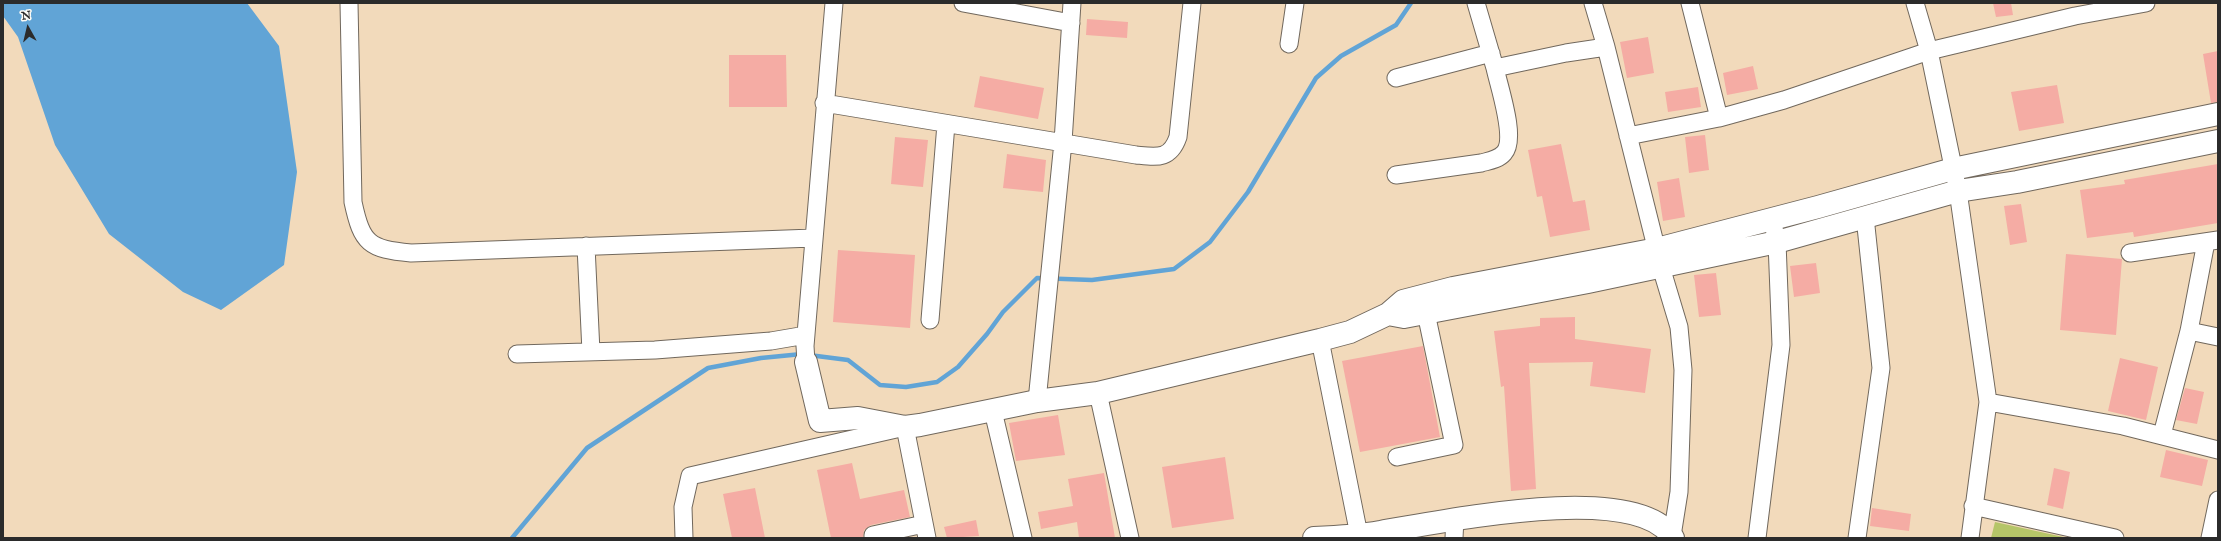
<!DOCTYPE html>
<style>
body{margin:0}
#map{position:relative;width:2221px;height:541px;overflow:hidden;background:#f2dabb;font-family:"IM FELL English",serif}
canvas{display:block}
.frame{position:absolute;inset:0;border:4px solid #2b2b2b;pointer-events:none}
.north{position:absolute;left:8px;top:8px;width:40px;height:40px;-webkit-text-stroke:3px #fdfcf7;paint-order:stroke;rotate:352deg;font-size:11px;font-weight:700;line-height:16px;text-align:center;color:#2b2b2b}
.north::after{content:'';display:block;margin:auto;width:14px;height:18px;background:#2b2b2b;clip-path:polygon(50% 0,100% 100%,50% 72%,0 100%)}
</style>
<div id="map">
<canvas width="2221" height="541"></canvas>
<div class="frame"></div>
<div class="north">N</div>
</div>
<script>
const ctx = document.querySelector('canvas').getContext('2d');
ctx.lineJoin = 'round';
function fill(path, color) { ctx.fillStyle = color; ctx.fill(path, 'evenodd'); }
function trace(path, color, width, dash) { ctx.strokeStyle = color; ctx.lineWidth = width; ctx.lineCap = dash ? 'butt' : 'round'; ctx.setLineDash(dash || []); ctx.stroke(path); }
const green = new Path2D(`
 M1995 522 2068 538H1991Z`);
const water = new Path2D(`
 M3 3H247L279 46 297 172 284 265 221 310 183 292 109 234 55 145 18 37 3 16Z`);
const stream = new Path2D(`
 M809 355 848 360 880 385 906 387 937 382 958 367 987 334 1003 312 1037 278 1092 280 1174 269 1210 242 1248 192 1316 78 1341 56 1396 25 1411 3
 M512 538 587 448 708 368 761 358 802 354`);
const building = new Path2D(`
 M1993 3H2011L2013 15 1996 17Z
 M1087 19 1128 22 1127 38 1086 35Z
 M1648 37 1654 73 1627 78 1620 42Z
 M2218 51V102L2211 103 2203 54Z
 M729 55H786L787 107H729Z
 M1753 66 1758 89 1727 95 1723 73Z
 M980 76 1044 88 1038 119 974 107Z
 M2057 85 2064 123 2019 131 2011 92Z
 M1698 87 1701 107 1668 112 1665 92Z
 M1705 135 1709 170 1689 173 1685 137Z
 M895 137 928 140 923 187 891 184Z
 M1561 144 1573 202 1585 200 1590 230 1550 237 1542 196 1537 197 1528 150Z
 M1007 154 1046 160 1043 192 1003 188Z
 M2218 164V223L2134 237 2133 232 2087 238 2080 190 2125 184 2124 180Z
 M1679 178 1685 217 1663 221 1657 182Z
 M2021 204 2027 242 2010 245 2004 206Z
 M838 250 915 255 910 328 833 322Z
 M2066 254 2122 259 2116 335 2060 330Z
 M1816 263 1820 293 1794 297 1790 266Z
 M1716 273 1721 315 1699 317 1694 275Z
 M1575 317V339L1651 349 1645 393 1590 386 1593 362 1529 363 1536 489 1511 491 1504 386 1501 387 1494 331 1540 326V318Z
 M1423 346 1440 437 1360 452 1342 361Z
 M2120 358 2158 367 2146 420 2108 411Z
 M2185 388 2204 392 2197 424 2176 420Z
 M1058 415 1065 455 1016 461 1009 423Z
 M2166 450 2208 460 2202 486 2160 477Z
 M1225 457 1234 519 1172 528 1162 467Z
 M852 463 860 499 904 490 910 517 871 525 864 530 863 538H831L817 470Z
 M2054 468 2070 472 2063 509 2047 505Z
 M1104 473 1115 538H1079L1077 522 1041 529 1038 512 1073 506 1068 479Z
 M755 488 765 538H732L723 494Z
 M1872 508 1911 514 1909 531 1870 526Z
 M976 520 979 536 947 538 944 527Z`);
const minor = new Path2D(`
 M349 3 353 202C362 244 369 249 411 253L813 238
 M963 3 1071 23
 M1476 3 1495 68 1566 53 1606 47
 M1593 3 1606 47 1661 267 1679 327 1683 370 1679 492 1672 536
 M1690 3 1719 118
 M1915 3 1929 51 1958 191 1988 402 1970 538
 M1289 44 1295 3
 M1396 78 1491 53
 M824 103 1136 155C1157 157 1170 160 1178 137L1192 3
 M1628 136 1719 118 1784 100 1929 51 2075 16 2146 3
 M1396 175 1481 163C1488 161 1498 160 1504 153 1517 139 1499 87 1495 68
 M586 246 591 352
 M2130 253 2218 240
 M930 320 946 124
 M2189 331 2218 337
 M1320 340 1359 535
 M517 354 655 350 771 341 806 335
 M806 362 805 346 834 3
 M1098 393 1130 538
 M1037 401 1063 142 1072 3
 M1988 402 2123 426 2218 450
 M993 411 1023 538
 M2162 435 2189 331 2206 242
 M1397 457 1454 445 1426 313
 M1973 506 2115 538
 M684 538 683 507 690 476 905 427 927 538
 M873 538V535L924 524
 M1454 538 1455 518
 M1757 538 1781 345 1777 242 1772 219
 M1857 538 1881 368 1865 217
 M2210 538 2218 500`);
const tertiary = new Path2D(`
 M1388 314 1404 317 1588 282 1777 242 1958 191 2017 182 2218 141
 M806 362 820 421 858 418 905 427 920 425 1037 401 1098 393 1320 340 1350 332 1388 314 1403 301 1453 288 1657 249 1818 207 1953 169 2218 114
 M1314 538C1336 537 1358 536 1380 532 1438 523 1636 479 1673 538`);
fill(green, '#b5c568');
fill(water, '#61a4d6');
trace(stream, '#61a4d6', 4.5);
fill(building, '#f5aca4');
trace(minor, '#71685d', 19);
trace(tertiary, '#71685d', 24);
trace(minor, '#fff', 17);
trace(tertiary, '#fff', 22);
</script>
